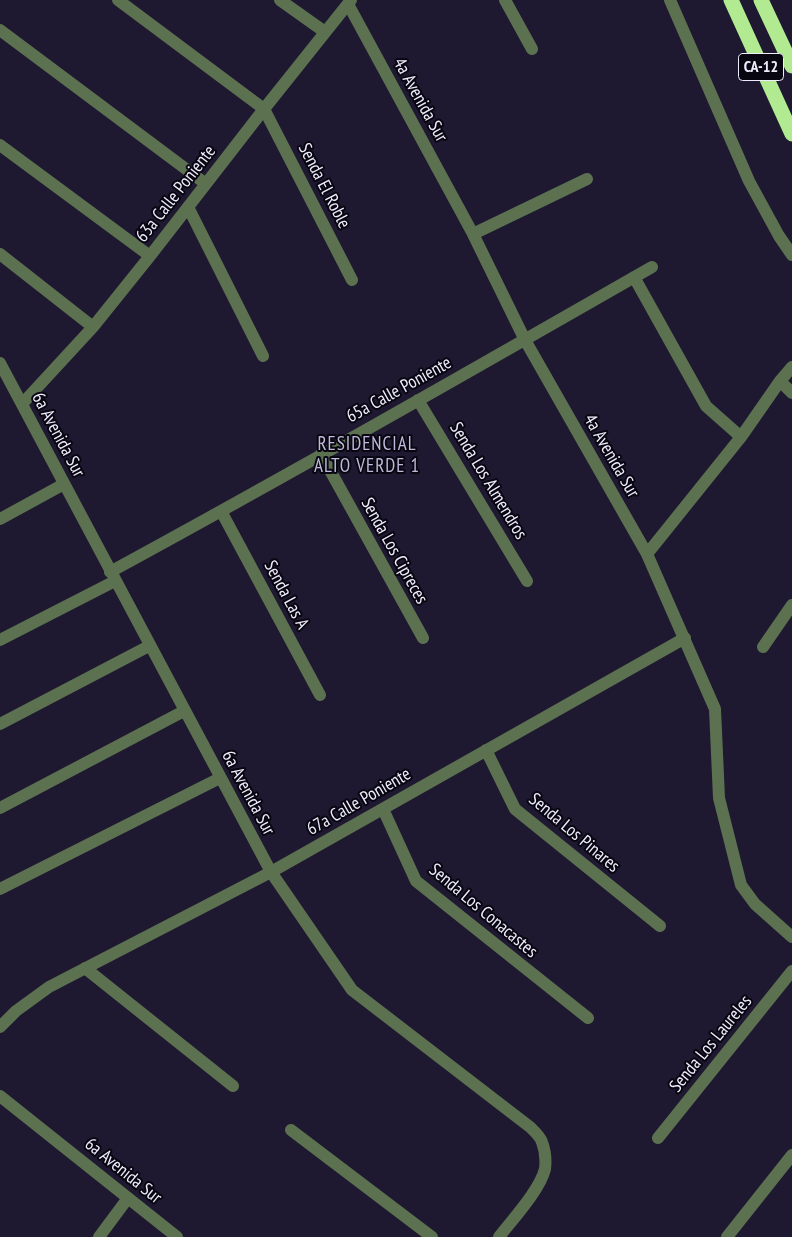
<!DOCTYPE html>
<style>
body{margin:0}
canvas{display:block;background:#1e1830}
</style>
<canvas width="792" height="1237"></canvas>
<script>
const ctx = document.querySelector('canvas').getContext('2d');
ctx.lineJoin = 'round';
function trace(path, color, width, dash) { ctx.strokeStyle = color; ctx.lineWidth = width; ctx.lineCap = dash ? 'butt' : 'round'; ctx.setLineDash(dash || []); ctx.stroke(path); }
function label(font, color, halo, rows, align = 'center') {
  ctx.font = font + ' "PT Sans Narrow",sans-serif'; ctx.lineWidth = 4; ctx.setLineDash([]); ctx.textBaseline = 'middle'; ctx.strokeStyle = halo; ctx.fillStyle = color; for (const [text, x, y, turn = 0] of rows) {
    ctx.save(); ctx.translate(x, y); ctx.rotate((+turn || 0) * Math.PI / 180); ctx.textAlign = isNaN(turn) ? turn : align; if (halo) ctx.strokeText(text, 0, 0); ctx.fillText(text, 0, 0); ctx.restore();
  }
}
const minor = new Path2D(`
 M118 0 264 109 352 280
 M280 0 325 32
 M505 0 532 49
 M670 0 749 181 779 236 792 255
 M348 4 473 234 525 340 647 554 715 709 719 798 741 885 755 904 792 937
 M0 30 206 184
 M0 145 150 256
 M188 207 263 356
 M473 234 587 179
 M0 254 93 327
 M634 277 706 406 741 437
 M0 363 271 872 352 990 530 1127C534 1131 540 1136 542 1142 545 1150 546 1161 545 1169 540 1190 512 1220 499 1237
 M780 381 792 393
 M418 400 527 581
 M22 404 93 327 150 256 264 109 351 0
 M321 454 423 638
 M221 511 320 695
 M0 519 64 484
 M647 554 741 437 780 381 792 367
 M110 572C292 473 472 370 652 267
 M0 640 115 581
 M763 647 792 605
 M0 724 149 646
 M486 750 515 809 660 926
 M0 808 184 711
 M383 809 416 881 588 1018
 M0 889 220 778
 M85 968 233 1086
 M0 1027 16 1011 49 987 271 872 685 638
 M0 1096 177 1237
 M291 1130 432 1237
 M658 1138 792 971
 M99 1237 128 1198
 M727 1237 792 1155`);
const highway = new Path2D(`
 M731 0 792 134
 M761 0 792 66`);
const shields = [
 [761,67,45]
];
const shieldNames = [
 ["CA-12",761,67]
];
const streetNames = [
 ["4a Avenida Sur",420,100,61],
 ["Senda El Roble",324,186,63],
 ["63a Calle Poniente",176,194,-52],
 ["65a Calle Poniente",399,390,-29],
 ["6a Avenida Sur",58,435,62],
 ["4a Avenida Sur",611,456,60],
 ["Senda Los Almendros",488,481,59],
 ["Senda Los Cipreces",394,551,61],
 ["Senda Las A",286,595,62],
 ["6a Avenida Sur",248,793,62],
 ["67a Calle Poniente",359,802,-30],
 ["Senda Los Pinares",574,833,40],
 ["Senda Los Conacastes",483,911,40],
 ["Senda Los Laureles",711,1044,-51],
 ["6a Avenida Sur",123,1171,39]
];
const neighbourhoodNames = [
 ["RESIDENCIAL",367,445],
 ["ALTO VERDE 1",367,467]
];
trace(minor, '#5b714f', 12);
trace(highway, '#b2ea91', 15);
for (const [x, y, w] of shields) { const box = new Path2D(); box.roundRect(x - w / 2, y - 13.5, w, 27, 4); ctx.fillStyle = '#080610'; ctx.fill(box); trace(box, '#efecfd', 1); }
label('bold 16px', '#efecfd', null, shieldNames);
label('18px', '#efecfd', '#080610', streetNames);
ctx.letterSpacing = '1px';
label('19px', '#bfb9da', '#080610', neighbourhoodNames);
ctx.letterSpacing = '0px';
</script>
